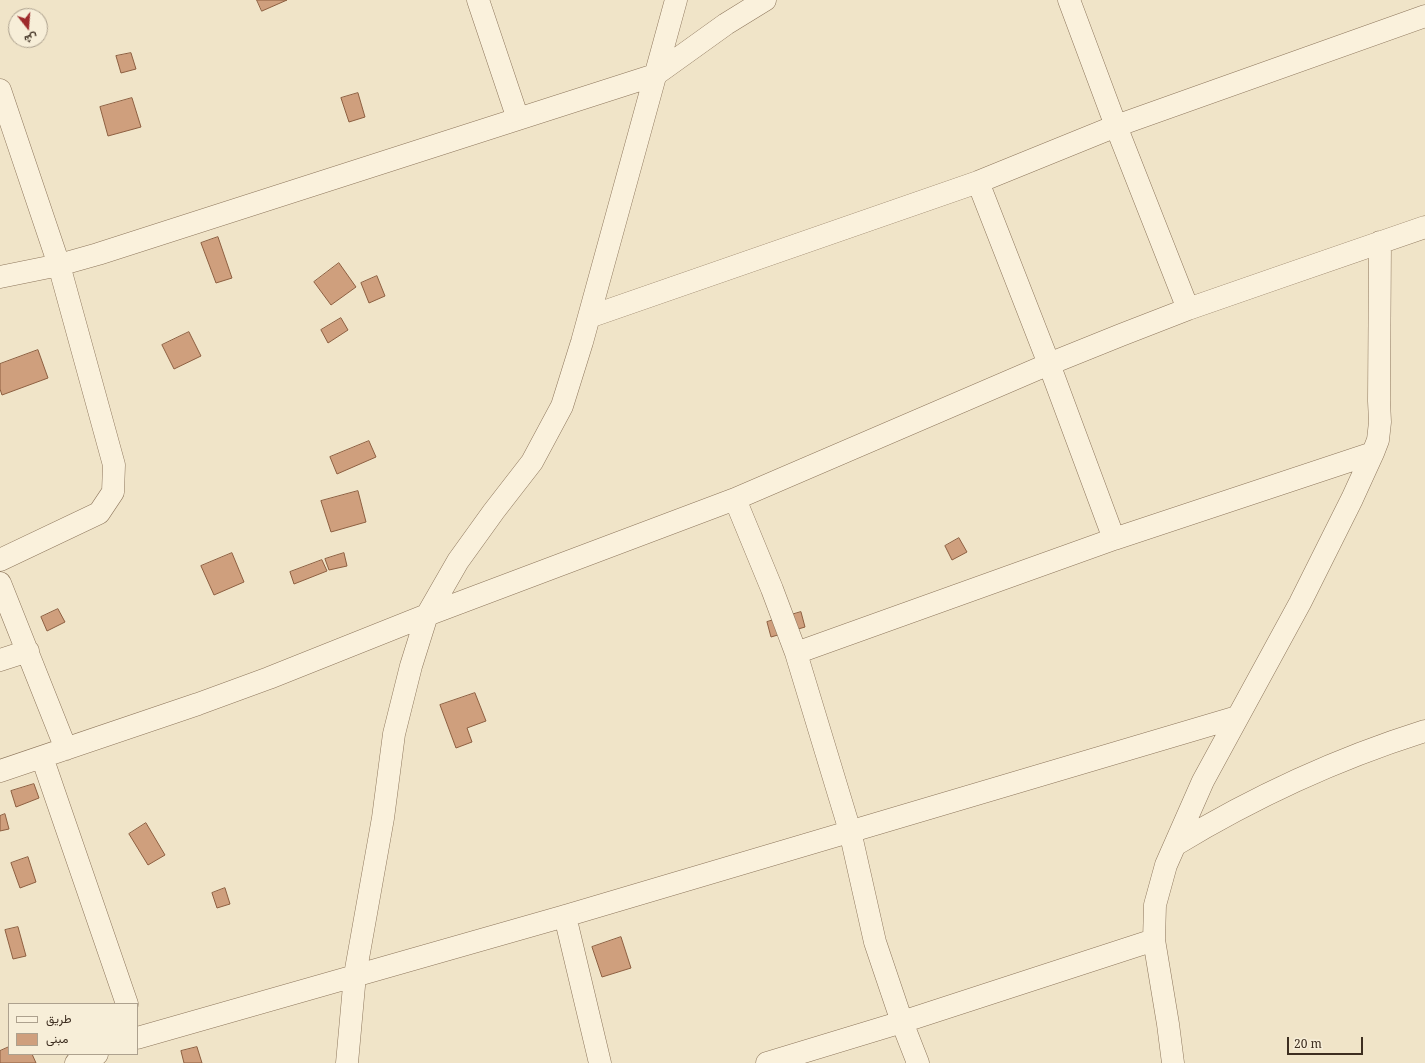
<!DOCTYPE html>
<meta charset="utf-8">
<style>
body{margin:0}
#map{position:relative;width:1425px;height:1063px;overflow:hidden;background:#f0e4c8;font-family:"Noto Serif",Vazirmatn,serif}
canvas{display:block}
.legend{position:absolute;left:8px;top:1003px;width:130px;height:52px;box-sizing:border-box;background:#f7eed8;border:1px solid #ada18e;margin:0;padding:5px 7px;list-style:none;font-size:12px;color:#3d2e20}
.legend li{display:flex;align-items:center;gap:8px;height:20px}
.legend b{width:20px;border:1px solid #ada18e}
.north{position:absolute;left:8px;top:8px;width:40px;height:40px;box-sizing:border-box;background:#f7eed8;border:1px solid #ada18e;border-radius:50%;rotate:163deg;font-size:11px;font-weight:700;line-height:16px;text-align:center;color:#3d2e20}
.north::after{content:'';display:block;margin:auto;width:14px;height:18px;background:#9e2a2b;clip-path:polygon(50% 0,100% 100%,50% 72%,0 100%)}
.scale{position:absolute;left:1287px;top:1037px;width:76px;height:18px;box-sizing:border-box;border:2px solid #3d2e20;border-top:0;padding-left:5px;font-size:12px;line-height:14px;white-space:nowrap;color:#3d2e20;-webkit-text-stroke:3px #f7eed8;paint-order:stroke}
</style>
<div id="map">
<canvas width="1425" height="1063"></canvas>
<ul class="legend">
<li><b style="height:5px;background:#faf1dc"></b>طريق</li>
<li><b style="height:11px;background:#cf9f7d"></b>مبنى</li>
</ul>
<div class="north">ش</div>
<div class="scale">20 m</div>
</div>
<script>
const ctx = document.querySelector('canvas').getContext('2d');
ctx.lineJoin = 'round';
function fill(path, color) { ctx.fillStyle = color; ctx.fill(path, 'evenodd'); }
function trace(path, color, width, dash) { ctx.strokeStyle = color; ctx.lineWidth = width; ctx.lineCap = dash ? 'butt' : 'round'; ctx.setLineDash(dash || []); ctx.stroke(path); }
const building = new Path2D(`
 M257 0H287L262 11Z
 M131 53 136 69 121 73 116 56Z
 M358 93 365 117 349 122 341 98Z
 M132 98 141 127 108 136 100 107Z
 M218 237 232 278 216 283 201 243Z
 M339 263 356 287 331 305 314 282Z
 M377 276 385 296 369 303 361 283Z
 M341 318 348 330 328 343 321 330Z
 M189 332 201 356 174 369 162 345Z
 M38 350 48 378 2 395 0 389V364Z
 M369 441 376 457 337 474 330 457Z
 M358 491 366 522 331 532 321 501Z
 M959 538 967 552 952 560 945 546Z
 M232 553 244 582 214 595 201 566Z
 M344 553 347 566 329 570 325 559Z
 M322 560 327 571 294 584 290 572Z
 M58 609 65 622 47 631 41 617Z
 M801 612 805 627 771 637 767 622Z
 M475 693 486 721 467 728 472 742 456 748 440 705Z
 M34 784 39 798 16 807 11 791Z
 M5 814 9 829 0 831V816Z
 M146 823 165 855 148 865 129 834Z
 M28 857 36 882 20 888 11 863Z
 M225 888 230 904 217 908 212 893Z
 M18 927 26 956 13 959 5 930Z
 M621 937 631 968 602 977 592 947Z
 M9 1047V1054H32L36 1063H0V1051Z
 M197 1047 202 1063H184L181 1051Z`);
const minor = new Path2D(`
 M478 0 518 119
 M1069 0 1116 126 1188 309
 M0 90 59 265 114 465 113 492 99 513 0 560
 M978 182 1049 364 1114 539
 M0 277 59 265 98 254 655 75 726 24 765 0
 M589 317 978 182 1116 126 1425 16
 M735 499 772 589 796 653 850 831 875 942 902 1022 918 1063
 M0 583 66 749
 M796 653 1114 539 1373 453
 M0 660 28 651
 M42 757 127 1004
 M0 771 198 704 269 678 427 615 735 499 1049 364 1121 335 1188 309 1286 275 1425 227
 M1175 845C1254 797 1336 759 1425 731
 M565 916 600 1063
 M137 1038 565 916 1237 717
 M76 1063 97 1054
 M347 1063 355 975 383 818 394 734 411 666 427 615 458 561 494 511 532 462 562 406 582 342 676 0
 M767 1063 902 1022 1154 940
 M1173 1063 1168 1024 1154 940 1155 905 1166 865 1203 781 1300 603 1352 499 1373 453 1378 440 1380 422 1379 401 1380 242`);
fill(building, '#cf9f7d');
trace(building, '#8d5f41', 1);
trace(minor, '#8d765c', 23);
trace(minor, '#faf1dc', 22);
</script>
